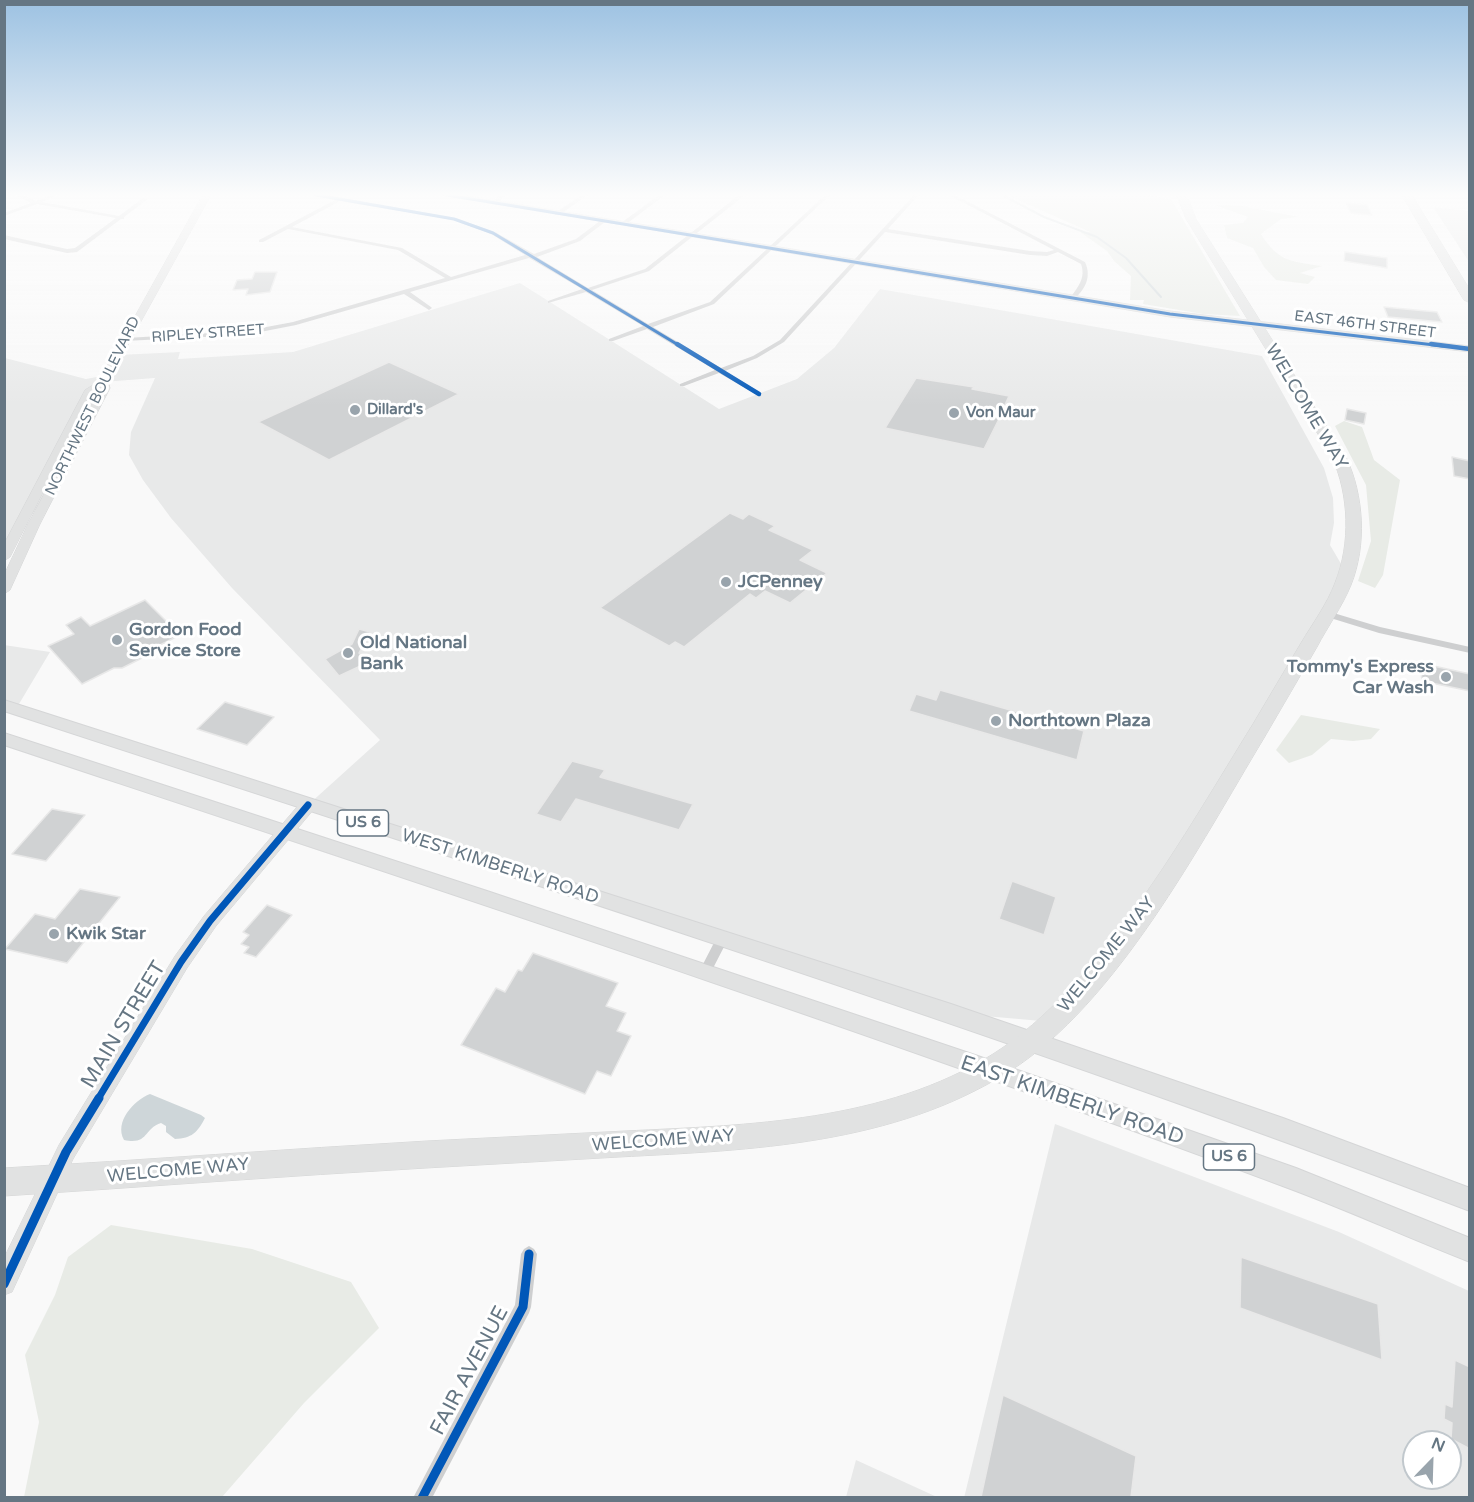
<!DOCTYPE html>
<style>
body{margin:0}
#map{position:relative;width:1474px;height:1502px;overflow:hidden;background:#f9f9f9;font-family:"Varela Round",sans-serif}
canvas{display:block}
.frame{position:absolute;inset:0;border:6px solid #657683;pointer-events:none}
.north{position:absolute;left:1402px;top:1430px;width:60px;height:60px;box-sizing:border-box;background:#fff;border:2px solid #c1c8cd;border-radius:50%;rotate:23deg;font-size:16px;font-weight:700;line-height:24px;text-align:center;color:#657683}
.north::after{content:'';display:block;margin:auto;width:21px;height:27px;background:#99a4ac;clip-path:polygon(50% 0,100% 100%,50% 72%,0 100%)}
</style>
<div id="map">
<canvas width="1474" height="1502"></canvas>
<div class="frame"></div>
<div class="north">N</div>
</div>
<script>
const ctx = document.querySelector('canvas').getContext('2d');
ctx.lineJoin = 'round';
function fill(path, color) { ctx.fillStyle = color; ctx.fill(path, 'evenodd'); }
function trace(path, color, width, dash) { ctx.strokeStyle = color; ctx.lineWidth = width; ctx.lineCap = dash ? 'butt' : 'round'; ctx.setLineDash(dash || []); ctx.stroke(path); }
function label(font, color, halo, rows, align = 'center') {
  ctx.font = font + ' "Varela Round",sans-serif'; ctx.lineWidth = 6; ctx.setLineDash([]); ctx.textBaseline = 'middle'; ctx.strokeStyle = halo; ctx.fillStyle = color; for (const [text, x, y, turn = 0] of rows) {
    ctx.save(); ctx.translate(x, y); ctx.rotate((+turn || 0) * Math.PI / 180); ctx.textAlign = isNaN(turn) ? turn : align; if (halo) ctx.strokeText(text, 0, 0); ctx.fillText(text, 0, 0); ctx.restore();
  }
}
const built = new Path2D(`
 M1433 207 1469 211V262Z
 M520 283 719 409 797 379 834 348 880 289 1262 356 1324 468 1333 498 1334 523 1330 545 1347 574 1208 812 1053 1022 950 1013 308 805 380 740 232 588 171 518 143 480 129 455 131 432 155 378 103 382 39 506 19 530 5 557V358L86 379 107 375 118 355 180 352 178 359 293 352Z
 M4 645 50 652 16 709 5 705Z
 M1055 1124 1339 1232 1469 1291V1497L964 1498ZM1414 1442H1450V1478H1414Z
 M856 1460 937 1497H846Z`);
const green = new Path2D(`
 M1007 195H1146L1171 199 1240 316 1203 314 1143 304 1144 300H1130L1131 276 1114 261 1107 251 1080 232H1090Z
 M1215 205 1242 206 1299 217 1281 219 1261 234C1279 263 1292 261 1322 266L1300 273 1315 277 1308 284 1276 280 1264 267 1253 248 1227 238 1224 225 1243 223 1248 217Z
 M1344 421 1362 427 1374 460 1400 480 1383 575 1375 588 1358 581 1371 541 1366 485 1335 426Z
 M1301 715 1380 729 1371 739 1353 741 1331 739 1312 755 1289 763 1276 750Z
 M111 1225 252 1249 351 1282 379 1328 304 1403 222 1497H24L39 1422 25 1355 55 1295 68 1257Z`);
const water = new Path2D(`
 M150 1094 201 1115 205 1118C197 1133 192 1138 175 1139L166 1132V1126L161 1123C143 1129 149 1145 124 1140 114 1122 134 1100 150 1094Z`);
const stream = new Path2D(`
 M1002 195 1044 217 1097 237 1126 258 1161 297`);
const building = new Path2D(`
 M1346 203 1367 205 1372 215 1351 213Z
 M1345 252 1387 258V268L1344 261Z
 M255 272H277L270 292 246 295 248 289 233 290 237 280 252 279Z
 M1384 307 1437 312 1442 322 1388 317Z
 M389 362 459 394 329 460 258 422Z
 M916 378 974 387 972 389 1009 396 1004 407 1015 410 1011 419 1000 417 984 449 885 428Z
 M1347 409 1366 413 1364 424 1345 420Z
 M1452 457 1470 461V479L1454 476Z
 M730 513 743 519 749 514 775 526 769 530 813 550 800 560 827 573 790 603 765 591 756 598 750 594 684 647 675 642 669 646 600 608Z
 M145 600 180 635 160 645 158 650 122 668H114L82 684 48 646 74 634 66 625 81 617 90 626Z
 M359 629 370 632 359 653 369 662 339 676 325 659 352 644Z
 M1420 663 1470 674V691L1422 681Z
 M940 690 1084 731 1077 760 909 711 916 694 936 700Z
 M225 702 274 717 247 745 197 729Z
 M572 761 605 770 600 777 693 804 679 830 576 799 561 822 536 814Z
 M52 809 85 815 46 861 12 854Z
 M1012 881 1056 897 1044 935 999 919Z
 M80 889 120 897 67 963 5 949 35 914 55 919Z
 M267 905 292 915 256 957 244 953 249 947 241 944 249 935 243 932Z
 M533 953 618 983 606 1006 626 1013 617 1031 631 1036 611 1076 597 1071 585 1094 461 1045 496 988 505 992 518 970 522 971Z
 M1241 1257 1378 1304 1382 1360 1240 1308Z
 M1455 1360 1470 1367V1449L1451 1439 1452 1423 1444 1419 1445 1404 1452 1407Z
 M1003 1395 1136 1456 1131 1497H981Z`);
const street = new Path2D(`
 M16 195H23L36 201 50 195H57L42 202 119 216 143 198 148 199 124 217V219H121L77 252 67 253 4 239V235L67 249 75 248 116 218 37 204 4 216V213L31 203Z
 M314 195H326L456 218 495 232 534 254 576 239 601 220H605V222L580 241 537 257 588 288 645 269 739 195H745L649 271 592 290 648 324 710 302 825 195H830L714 304 653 327 721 368 753 356 780 340 914 195H920L915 199 888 229 1030 251 1047 252 1054 250 949 195H955L1085 262C1092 277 1085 290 1073 300L1070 298C1078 287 1086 278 1081 264L1058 252 1047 256 1030 255 885 232 784 342 757 358 725 371 761 393V395L759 396 719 373 684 386H680V384L715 370 647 329 613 341H609V339L643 326 586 292 548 303V301L582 289 529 258 410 292 431 307 432 308 429 310 404 294 296 325 245 335 124 341V339L126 338 245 331 293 322 445 278 398 250 288 229 263 242H259V240L335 200ZM340 201 453 220 491 234 525 255 451 277 402 248 292 227Z
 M501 195H507L495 204H491V202Z
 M582 195H588L559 215H555V213Z
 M659 195H665L625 225H621V223Z
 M1327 611 1380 627 1470 647V653L1379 633 1324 616 1322 614Z
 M722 934 726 935 728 939 726 943 709 976 705 978 701 976 699 972 701 968 718 935Z
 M529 1246 534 1249 537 1254 531 1307 529 1313 432 1498H413L515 1305 521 1254 524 1249Z`);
const secondary = new Path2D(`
 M203 195H211L108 381 110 388 40 524 10 590 4 594V575L28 524 100 389 94 392 10 557 4 561V544L85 390 98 382Z
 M444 195H462L1170 311 1470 346V352L1170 317Z
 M308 799 314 801 316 805 314 809 216 926 187 968 73 1159 12 1292 4 1295V1258L59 1145 175 956 204 916 302 801Z`);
const primary = new Path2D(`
 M4 700 951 1004 1283 1118 1470 1188V1211C987 1027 495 872 4 711Z
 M4 733 490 892 975 1055 1296 1168 1470 1238V1262C1411 1239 1354 1213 1296 1191 870 1031 437 889 4 745Z`);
const highway = new Path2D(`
 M1177 195H1187L1196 219 1346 457C1364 495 1367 545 1351 585 1342 607 1328 626 1317 647 1299 677 1282 708 1264 738 1199 846 1117 1003 1010 1071 893 1145 753 1150 619 1157 555 1161 490 1164 426 1168 285 1176 145 1187 4 1196V1168C145 1160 286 1149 427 1141 493 1138 559 1134 625 1131 749 1125 884 1122 993 1054 1101 986 1186 832 1253 724 1269 697 1285 670 1301 643 1313 623 1327 604 1335 583 1351 543 1349 495 1332 457L1186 219Z
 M1402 195H1412L1470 290V303L1464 300Z`);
const cyclewayFar3 = new Path2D(`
 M316 195 454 219 493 233 680 346
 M447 195 1170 314 1443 346`);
const cyclewayFar2 = new Path2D(`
 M677 344 759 394
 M1431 344 1470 349`);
const cyclewayFar1 = new Path2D(`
 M98 1099 181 962 210 921 308 805`);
const cycleway = new Path2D(`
 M4 1284 66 1152 99 1098
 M422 1498 523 1307 529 1254`);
const markers = [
 [355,410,6,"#99a4ac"],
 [954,413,6,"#99a4ac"],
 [726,582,6,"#99a4ac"],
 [117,640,6,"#99a4ac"],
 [348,653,6,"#99a4ac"],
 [1446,677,6,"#99a4ac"],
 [996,721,6,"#99a4ac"],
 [54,934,6,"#99a4ac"]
];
const farStreetnames = [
 ["EAST 46TH STREET",1365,325,7],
 ["RIPLEY STREET",208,334,-4],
 ["NORTHWEST BOULEVARD",93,406,-64]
];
const farPoinames = [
 ["Dillard's",367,410],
 ["Von Maur",966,413]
];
const shields = [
 [363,823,51],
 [1229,1157,51]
];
const shieldNames = [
 ["US 6",363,823],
 ["US 6",1229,1157]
];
const streetNames = [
 ["WELCOME WAY",1306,407,59],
 ["WEST KIMBERLY ROAD",500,867,18],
 ["WELCOME WAY",1107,955,-51],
 ["WELCOME WAY",663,1141,-4],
 ["WELCOME WAY",178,1171,-5]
];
const poiNames = [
 ["JCPenney",738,582],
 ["Gordon Food",129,630],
 ["Service Store",129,651],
 ["Old National",360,643],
 ["Bank",360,664],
 ["Tommy's Express",1434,667,"right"],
 ["Car Wash",1434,688,"right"],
 ["Northtown Plaza",1008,721],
 ["Kwik Star",66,934]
];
const nearStreetnames = [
 ["MAIN STREET",124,1025,-59],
 ["EAST KIMBERLY ROAD",1072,1101,19],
 ["FAIR AVENUE",470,1371,-62]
];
fill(built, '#e8e9e9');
fill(green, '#e8ebe6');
fill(water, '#ced6d9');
trace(stream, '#ced6d9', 2);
fill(building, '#d0d2d3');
trace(building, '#e8e8e8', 1.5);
trace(secondary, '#d5d6d7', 1);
trace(primary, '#d5d6d7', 2);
trace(highway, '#d5d6d6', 1);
fill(street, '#cecfd0');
fill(secondary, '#e1e2e2');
fill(primary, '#e1e2e2');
fill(highway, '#e1e2e2');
trace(cyclewayFar3, '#0057b8', 3);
trace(cyclewayFar2, '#0057b8', 4.5);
trace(cyclewayFar1, '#0057b8', 7);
trace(cycleway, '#0057b8', 9);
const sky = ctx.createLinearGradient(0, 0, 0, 406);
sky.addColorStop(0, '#9dc2e2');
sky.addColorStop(0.48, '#fcfcfc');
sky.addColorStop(1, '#fcfcfc00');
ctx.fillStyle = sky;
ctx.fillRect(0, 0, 1474, 406);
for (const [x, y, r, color] of markers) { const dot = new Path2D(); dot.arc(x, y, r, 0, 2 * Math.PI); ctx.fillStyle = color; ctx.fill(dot); trace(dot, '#fff', 2); }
label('15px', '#657683', '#fff', farStreetnames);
label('bold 15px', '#657683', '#fff', farPoinames, 'left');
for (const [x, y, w] of shields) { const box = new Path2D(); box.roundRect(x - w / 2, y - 13, w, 26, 4.5); ctx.fillStyle = '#fff'; ctx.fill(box); trace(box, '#657683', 1.5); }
label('bold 16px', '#657683', null, shieldNames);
label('18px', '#657683', '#fff', streetNames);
label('bold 18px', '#657683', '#fff', poiNames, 'left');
label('21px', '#657683', '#fff', nearStreetnames);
</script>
